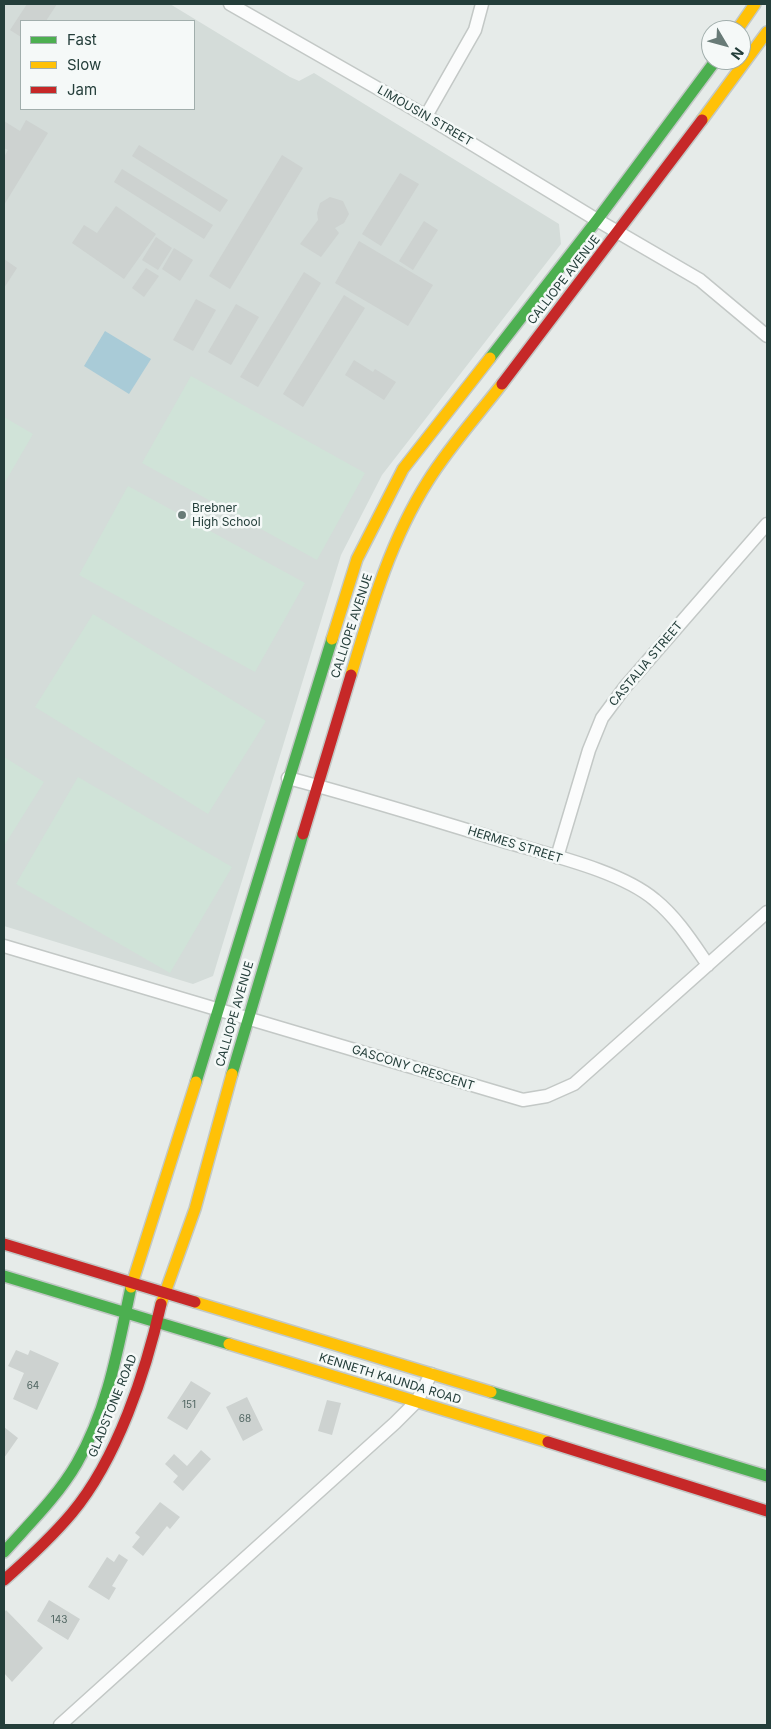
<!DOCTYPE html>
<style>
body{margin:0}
#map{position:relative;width:771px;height:1729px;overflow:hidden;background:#e6ebe9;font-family:Inter,sans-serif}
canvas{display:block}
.frame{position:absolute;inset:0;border:5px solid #243e3a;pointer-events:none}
.legend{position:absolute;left:20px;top:20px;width:175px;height:90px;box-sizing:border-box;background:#f5f9f8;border:1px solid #a1aeac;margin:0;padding:6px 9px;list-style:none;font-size:15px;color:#243e3a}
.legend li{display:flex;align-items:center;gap:10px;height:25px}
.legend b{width:25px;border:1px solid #a1aeac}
.north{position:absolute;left:701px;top:20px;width:50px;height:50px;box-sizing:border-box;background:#f5f9f8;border:1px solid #a1aeac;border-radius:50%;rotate:127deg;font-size:14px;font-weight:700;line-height:20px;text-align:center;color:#243e3a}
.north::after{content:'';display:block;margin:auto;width:18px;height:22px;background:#687b77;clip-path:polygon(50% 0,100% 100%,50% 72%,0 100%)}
</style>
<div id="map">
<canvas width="771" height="1729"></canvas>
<div class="frame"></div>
<ul class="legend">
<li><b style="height:6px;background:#4caf50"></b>Fast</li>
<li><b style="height:6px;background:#ffc107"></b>Slow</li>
<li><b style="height:6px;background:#c62828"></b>Jam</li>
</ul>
<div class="north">N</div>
</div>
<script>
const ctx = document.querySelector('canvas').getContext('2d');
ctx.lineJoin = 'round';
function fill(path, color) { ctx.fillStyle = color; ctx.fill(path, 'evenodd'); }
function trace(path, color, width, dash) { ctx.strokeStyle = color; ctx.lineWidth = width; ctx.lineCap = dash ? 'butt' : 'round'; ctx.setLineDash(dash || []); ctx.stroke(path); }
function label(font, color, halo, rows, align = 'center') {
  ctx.font = font + ' Inter,sans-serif'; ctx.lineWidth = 5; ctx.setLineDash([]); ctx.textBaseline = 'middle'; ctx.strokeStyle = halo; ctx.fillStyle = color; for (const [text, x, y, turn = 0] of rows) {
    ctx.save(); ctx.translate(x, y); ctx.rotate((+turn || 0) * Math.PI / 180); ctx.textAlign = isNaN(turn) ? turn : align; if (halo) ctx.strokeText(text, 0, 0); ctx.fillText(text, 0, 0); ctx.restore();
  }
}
const built = new Path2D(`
 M4 4H170L290 77 299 81 314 73 559 224 561 244 382 475 341 555 213 976 193 984 4 926ZM21 21H194V109H21Z`);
const green = new Path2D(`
 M191 376 365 473 317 560 142 463Z
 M4 417 33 434 4 484Z
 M128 486 305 583 255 672 79 575Z
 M93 614 266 721 208 814 35 707Z
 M4 757 44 782 4 846Z
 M78 777 232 867 170 973 16 884Z`);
const water = new Path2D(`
 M105 331 151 359 129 394 84 366Z`);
const building = new Path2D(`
 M27 4H57L46 21H21V37L10 30Z
 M26 120 48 133 4 205V157L8 150 4 148V121L20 131Z
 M139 145 228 200 220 212 132 156Z
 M282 155 303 168 230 289 209 276Z
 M122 169 213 225 204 239 114 182Z
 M400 173 419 184 381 246 362 234Z
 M330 197 343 201 349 214 344 223 335 228 339 233 321 257 300 244 318 220 317 213 320 203Z
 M116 206 156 234 124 279 72 243 84 225 97 233Z
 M424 221 438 230 413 270 399 261Z
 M156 237 172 248 158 270 142 260Z
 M359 241 433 285 408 326 335 283Z
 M174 248 193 260 180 281 162 269Z
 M4 259 17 268 4 288Z
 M146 268 159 276 144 297 132 288Z
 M304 272 321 283 258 387 240 377Z
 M344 295 365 308 303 407 283 394Z
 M196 299 216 310 193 351 173 340Z
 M236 304 259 317 231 365 208 352Z
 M354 360 373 372 375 369 396 382 384 400 345 375Z
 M16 1350 28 1355 30 1350 59 1363 37 1410 13 1399 24 1373 8 1366Z
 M191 1381 211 1393 187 1430 167 1418Z
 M247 1397 263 1430 243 1441 226 1407Z
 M327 1400 341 1403 332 1435 318 1431Z
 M4 1427 18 1438 4 1458Z
 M201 1450 211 1459 183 1491 173 1482 178 1476 165 1464 174 1454 187 1466Z
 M160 1502 180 1517 170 1529 167 1526 143 1556 132 1547 140 1537 135 1533Z
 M119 1554 128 1560 112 1586 116 1588 109 1600 88 1587 107 1557 114 1562Z
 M49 1600 80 1619 68 1640 37 1621Z
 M6 1610 43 1648 12 1682 4 1673V1613Z`);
const street = new Path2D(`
 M230 4 426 116 597 220 700 280 767 336
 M426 116 475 30 482 4
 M288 778C360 797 430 819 500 840 545 854 620 870 655 900 677 918 692 942 708 965
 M557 857 589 750 602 718 625 687 767 524
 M4 946 523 1100 547 1096 574 1084 767 912
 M60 1725 395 1423 417 1401 431 1374`);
const fast = new Path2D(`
 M490 358 597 220 716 60
 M232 1074 303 834
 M196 1082 332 639
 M4 1276 229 1344
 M491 1392 767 1476
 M4 1552C29 1524 58 1496 77 1463 108 1409 118 1348 131 1287`);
const slow = new Path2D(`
 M737 30 755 4
 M702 120 767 32
 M332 639 357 559 403 469 490 358
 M351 675C371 608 390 541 428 481 449 447 478 415 502 384
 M131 1287 196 1082
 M195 1302 491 1392
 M161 1304 195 1209 232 1074
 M229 1344 548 1442`);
const jam = new Path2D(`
 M502 384 702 120
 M303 834 351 675
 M4 1244 195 1302
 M548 1442 767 1511
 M4 1580C28 1559 51 1538 72 1513 117 1459 146 1372 161 1304`);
const markers = [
 [182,515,5,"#687b77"]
];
const numberNames = [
 ["64",33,1386],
 ["151",189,1405],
 ["68",245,1419],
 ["143",59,1620]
];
const streetNames = [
 ["LIMOUSIN STREET",425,116,30],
 ["CALLIOPE AVENUE",564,280,-52],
 ["CALLIOPE AVENUE",352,626,-72],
 ["CASTALIA STREET",646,664,-50],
 ["HERMES STREET",515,845,17],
 ["CALLIOPE AVENUE",235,1014,-74],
 ["GASCONY CRESCENT",413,1068,17],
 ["KENNETH KAUNDA ROAD",390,1379,17],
 ["GLADSTONE ROAD",113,1406,-68]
];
const poiNames = [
 ["Brebner",192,508],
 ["High School",192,522]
];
fill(built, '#d4dcd9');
fill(green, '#d0e3d8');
fill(water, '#a9cbd7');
fill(building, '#cdd2d0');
trace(street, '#c3c8c6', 15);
trace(fast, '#c2c8c6', 14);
trace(slow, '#c2c8c6', 14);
trace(jam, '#c2c8c6', 14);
trace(street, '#fbfcfc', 12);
trace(fast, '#4caf50', 11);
trace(slow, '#ffc107', 11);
trace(jam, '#c62828', 11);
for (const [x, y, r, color] of markers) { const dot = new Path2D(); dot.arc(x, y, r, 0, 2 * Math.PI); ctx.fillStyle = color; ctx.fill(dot); trace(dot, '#f5f9f8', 2); }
label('10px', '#4f6460', null, numberNames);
label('12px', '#243e3a', '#f5f9f8', streetNames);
label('12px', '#243e3a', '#f5f9f8', poiNames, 'left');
</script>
